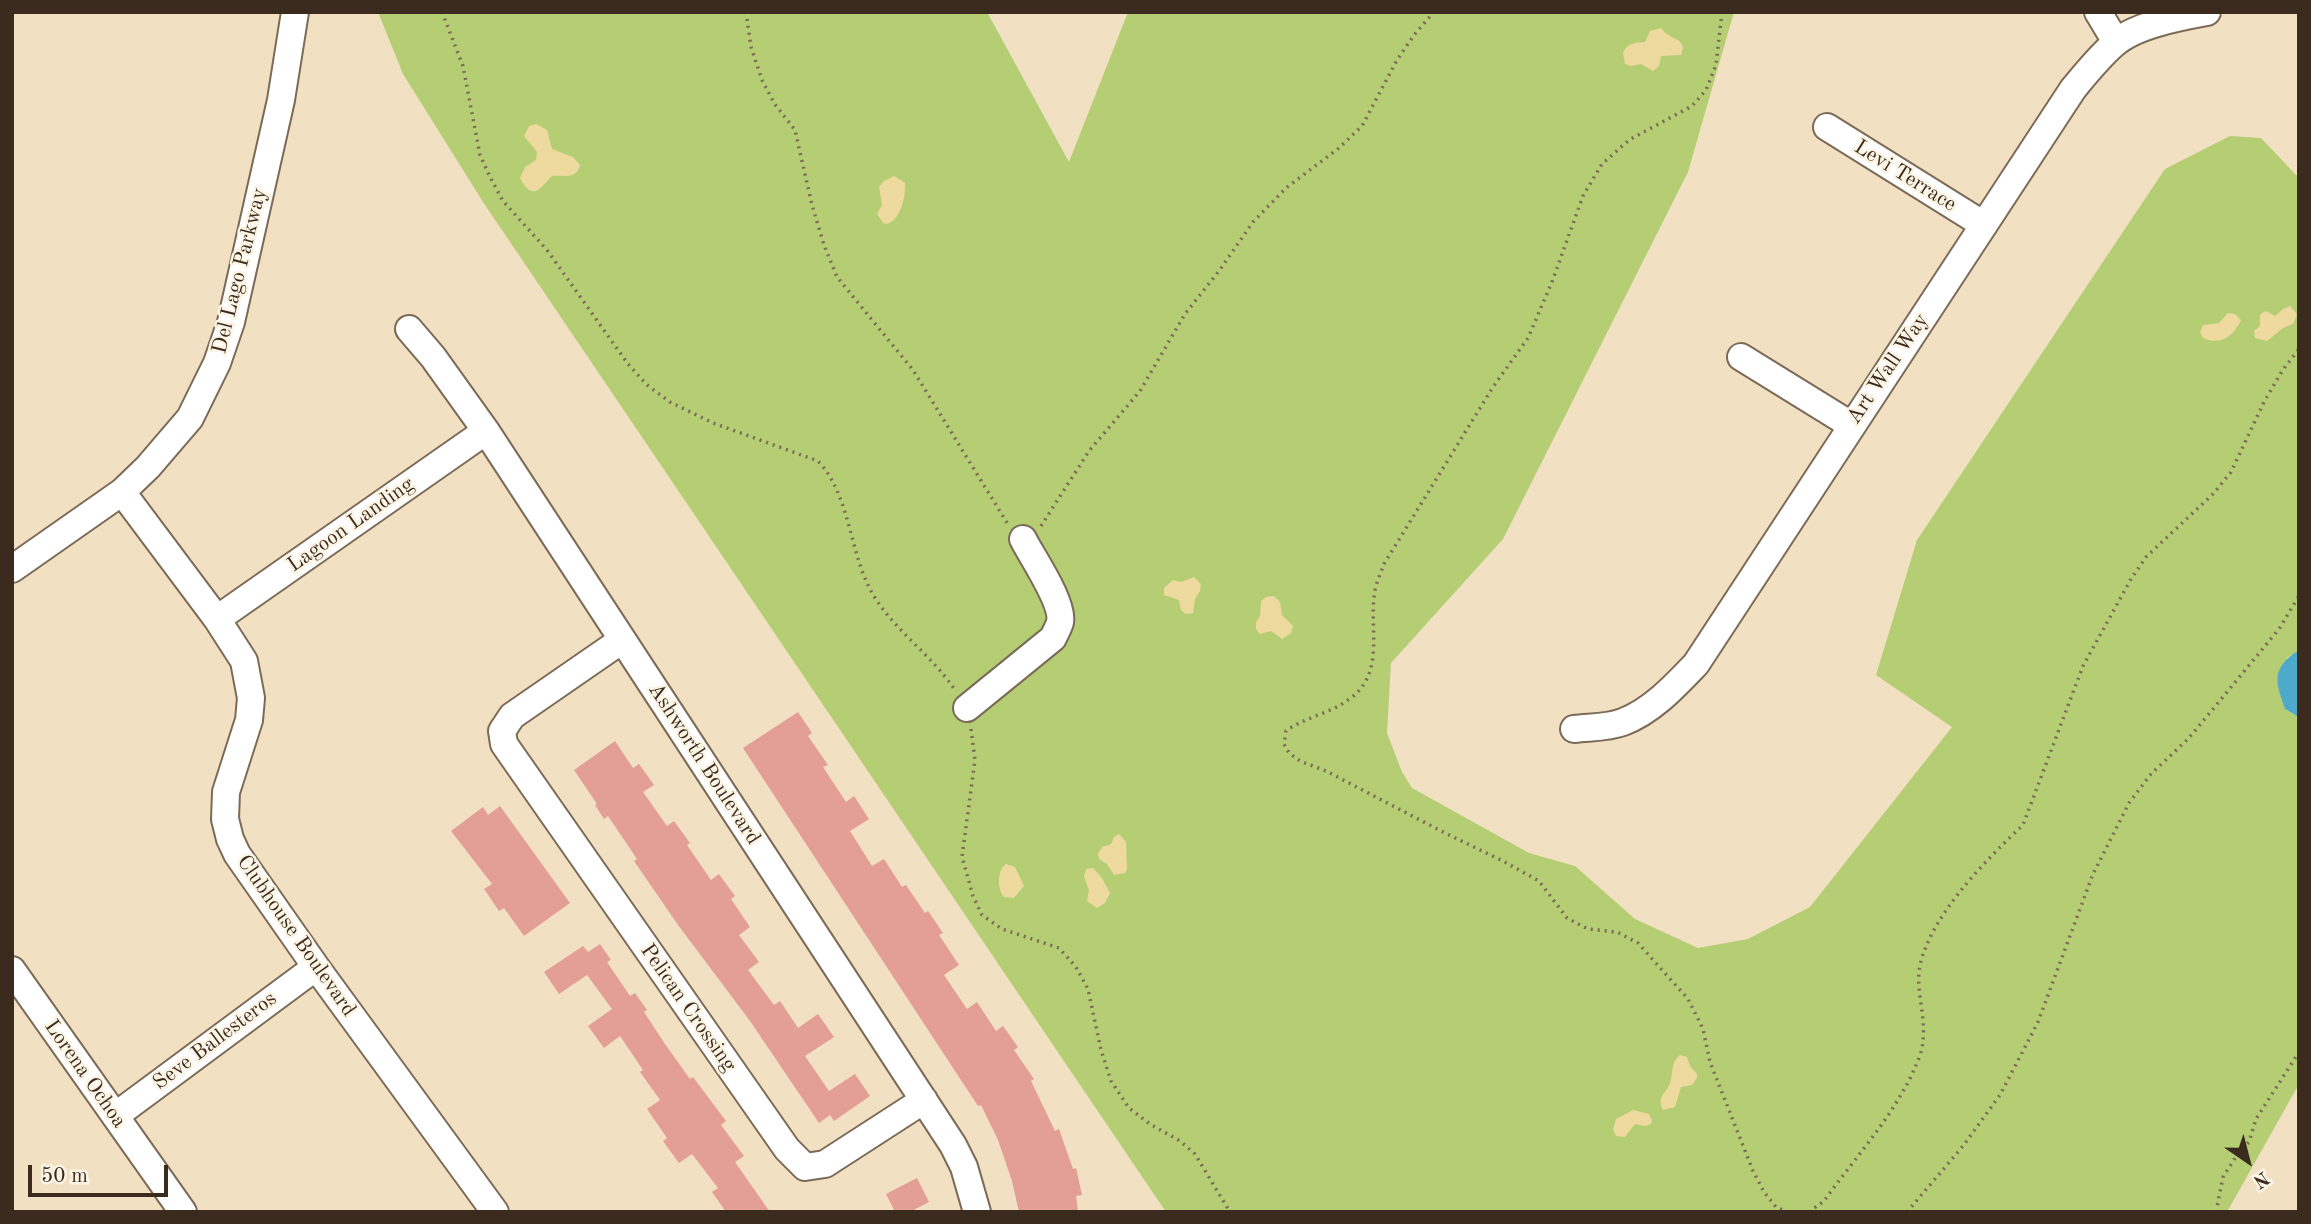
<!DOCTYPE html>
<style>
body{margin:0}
#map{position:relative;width:2311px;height:1224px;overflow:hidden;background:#f2e0c2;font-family:"Old Standard TT",serif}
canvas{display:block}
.frame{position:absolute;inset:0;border:14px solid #3b2a1e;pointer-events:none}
.north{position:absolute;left:2213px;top:1126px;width:70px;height:70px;-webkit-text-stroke:5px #fcf5e5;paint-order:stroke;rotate:145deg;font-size:19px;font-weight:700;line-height:28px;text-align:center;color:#3b2a1e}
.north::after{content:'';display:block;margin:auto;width:24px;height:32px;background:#3b2a1e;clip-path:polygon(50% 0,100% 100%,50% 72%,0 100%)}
.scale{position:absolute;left:28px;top:1165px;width:140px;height:32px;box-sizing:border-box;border:4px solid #3b2a1e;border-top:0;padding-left:9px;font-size:21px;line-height:24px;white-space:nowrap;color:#3b2a1e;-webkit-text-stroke:5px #fcf5e5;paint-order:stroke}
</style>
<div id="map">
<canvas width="2311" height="1224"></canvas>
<div class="frame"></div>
<div class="north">N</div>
<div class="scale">50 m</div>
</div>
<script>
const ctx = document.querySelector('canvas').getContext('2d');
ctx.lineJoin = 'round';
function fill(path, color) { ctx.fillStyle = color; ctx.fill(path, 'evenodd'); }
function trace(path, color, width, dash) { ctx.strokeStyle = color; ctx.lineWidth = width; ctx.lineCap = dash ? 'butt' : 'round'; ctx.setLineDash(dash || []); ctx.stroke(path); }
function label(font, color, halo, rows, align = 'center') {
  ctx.font = font + ' "Old Standard TT",serif'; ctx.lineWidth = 5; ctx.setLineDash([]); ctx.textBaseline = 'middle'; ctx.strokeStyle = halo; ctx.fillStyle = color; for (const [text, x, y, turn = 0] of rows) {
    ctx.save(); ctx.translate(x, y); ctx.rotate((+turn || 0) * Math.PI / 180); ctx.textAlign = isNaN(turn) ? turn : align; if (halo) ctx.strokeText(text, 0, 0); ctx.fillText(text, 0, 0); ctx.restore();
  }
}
const green = new Path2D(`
 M378 12H987L1069 162 1128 12H1734L1688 172 1503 539 1391 663 1387 733 1402 772 1412 788 1529 853 1575 866 1635 919 1698 948 1748 939 1810 907 1952 727 1876 675 1917 540 2165 169 2230 136 2261 138 2299 178V650L2287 658 2285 709 2299 717V1084L2227 1212H1166L483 202 403 74Z`);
const sand = new Path2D(`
 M1661 28C1663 30 1665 33 1667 34 1674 40 1679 37 1683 47L1681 55 1661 56 1659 66 1653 71 1641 64 1631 66 1625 64 1623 53C1628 42 1635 43 1645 42L1650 31Z
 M536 124 547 130 552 149 573 157 580 165C576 180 565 175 552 176 541 187 533 203 520 178L525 167 536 160 537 152 524 136 529 126Z
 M894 176 905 183C906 197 900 224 884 224L877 214 882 205 879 187 884 181Z
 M2290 306 2297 314 2293 324 2283 328 2267 341 2255 338 2254 331 2260 326C2261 319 2257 314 2266 311L2275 316 2283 309Z
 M2228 313 2235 314 2241 320C2234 336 2220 346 2203 338L2200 332 2203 325 2219 323Z
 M1194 577 1201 584 1200 591 1195 599 1193 613 1186 614 1181 610 1179 600 1164 595V588L1173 580 1181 582Z
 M1274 596 1280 602 1282 615 1293 626 1291 633 1282 639 1271 631 1260 634 1256 629V622L1260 616 1261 601 1266 597Z
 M1119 834 1126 842 1127 869 1125 873 1114 875 1107 864 1099 859 1098 854 1102 847 1111 844 1114 837Z
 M1006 864 1015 867 1024 886 1014 898 1004 897C997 889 997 870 1006 864Z
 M1093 868 1102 878 1110 893 1105 903 1097 908 1087 901 1089 890 1084 877 1086 869Z
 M1680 1055 1687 1057 1690 1066 1697 1074V1078L1692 1085 1681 1087 1675 1107 1663 1110C1656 1096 1666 1094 1670 1083 1674 1072 1670 1063 1680 1055Z
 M1633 1110 1649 1114 1652 1120 1651 1124 1645 1126 1635 1124 1625 1137 1616 1136 1613 1129 1616 1119Z`);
const water = new Path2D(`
 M2299 650V717L2285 709C2275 681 2271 668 2299 650Z`);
const building = new Path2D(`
 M798 712 812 733 808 736 828 765 823 767 846 802 854 796 869 819 850 831 872 866 884 859 902 887 906 885 925 913 928 911 943 933 939 935 959 965 944 975 967 1009 977 1002 996 1031 1003 1026 1018 1047 1014 1050 1034 1079 1031 1081 1055 1131 1059 1129 1073 1169 1076 1168 1082 1195 1076 1196 1078 1212H1019L1012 1181 998 1140 981 1105 978 1106 743 748Z
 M615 741 633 768 639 764 654 785 643 792 667 826 674 821 690 843 687 845 711 880 719 874 735 896 731 899 750 927 739 935 759 962 748 970 774 1005 780 1001 798 1028 818 1014 834 1037 805 1056 829 1091 855 1074 870 1096 834 1121 830 1115 819 1123 750 1021 678 925 634 861 637 859 608 816 604 819 595 805 597 804 574 770Z
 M500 806 570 903 524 936 504 908 499 911 484 889 492 884 451 831 483 807 488 815Z
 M600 944 611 960 607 962 630 996 635 993 647 1010 644 1012 665 1044 690 1079 693 1077 726 1121 721 1125 744 1156 735 1162 770 1212H726L712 1192 718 1188 692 1154 679 1163 663 1141 667 1138 647 1109 660 1100 640 1072 643 1070 620 1036 604 1048 588 1026 612 1009 587 975 559 994 544 972 583 946 588 952Z
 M917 1178 929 1202 910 1212H895L886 1194Z`);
const path = new Path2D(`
 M442 12 463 66 480 155 490 177 503 201 547 250 628 364 647 385 670 402 713 423 818 461C850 495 849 550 871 591 892 629 931 654 955 690
 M746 12 751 47 762 80 774 103 795 130 812 205 824 245 837 277 913 370 1009 526
 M1722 12 1716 65 1706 90 1692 106 1629 140 1602 164 1583 196 1552 282 1528 338 1493 387 1384 564C1381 572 1377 581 1375 590 1368 628 1387 674 1348 700 1329 714 1305 717 1286 731L1284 744 1289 753 1300 761 1326 771 1445 833 1503 861 1539 881 1567 918 1588 929 1617 932 1638 943 1688 999 1703 1029 1710 1062 1753 1171 1764 1192 1776 1207 1787 1212
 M1041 526 1089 451 1140 391 1185 314 1219 271 1253 222 1286 188 1339 148 1362 126 1397 60 1414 35 1434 12
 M971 729 975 760 962 857 973 896 982 915 1002 929 1059 948 1076 967 1088 989 1101 1050 1111 1081 1129 1108 1150 1124 1180 1141 1195 1154 1230 1212
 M1809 1212 1824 1201C1854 1159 1892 1118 1914 1070 1918 1061 1923 1049 1923 1040 1926 1015 1915 990 1920 965 1932 914 1986 860 2023 825L2083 666 2131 579 2146 557 2213 494 2231 472 2264 402 2282 371 2299 349
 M1907 1212 1963 1146 2000 1095 2038 1022 2093 874 2129 803 2151 774 2188 739 2213 709 2279 629 2299 596
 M2216 1212 2223 1177 2237 1155 2249 1142 2256 1119 2299 1052`);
const minor = new Path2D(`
 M2098 12 2116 42
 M1827 127 1984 225
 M409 329 433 357 486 431 953 1145 964 1167 977 1212
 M1741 357 1851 425
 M122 492 217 619 244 661 251 698 249 720 226 792 225 819 230 839 237 854 316 967 495 1212
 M12 569 122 492 148 467 190 418 217 363 231 322 281 100 295 12
 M217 619 486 431
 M622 640 512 716 502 731 504 744 787 1149 805 1167 825 1164 924 1100
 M967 708 1053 638C1055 633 1059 627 1060 622 1064 603 1032 557 1023 539
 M1574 729C1590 727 1607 728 1623 722 1652 711 1675 686 1696 664L2073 89C2086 73 2099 57 2114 44 2135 25 2180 17 2207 12
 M12 970 183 1212
 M115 1116 316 967`);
const streetNames = [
 ["Levi Terrace",1905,176,32],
 ["Del Lago Parkway",240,271,-76],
 ["Art Wall Way",1888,369,-56],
 ["Lagoon Landing",351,525,-35],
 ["Ashworth Boulevard",704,764,57],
 ["Clubhouse Boulevard",296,936,55],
 ["Pelican Crossing",688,1008,55],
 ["Seve Ballesteros",215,1041,-37],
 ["Lorena Ochoa",85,1074,55]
];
fill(green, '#b5ce74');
fill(sand, '#eeda9e');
fill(water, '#4daacb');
fill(building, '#e49f94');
trace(minor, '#7b6a57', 30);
trace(path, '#7b6a57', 3.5, [2, 5]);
trace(minor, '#fff', 26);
label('21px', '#3b2a1e', '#fcf5e5', streetNames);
</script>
